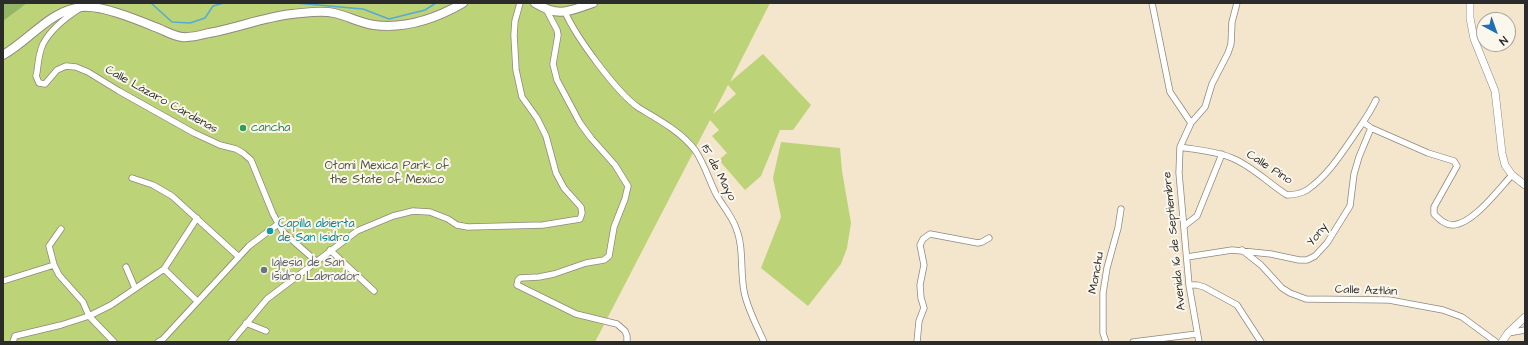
<!DOCTYPE html>
<meta charset="utf-8">
<style>
body{margin:0}
#map{position:relative;width:1528px;height:345px;overflow:hidden;background:#f4e6cc;font-family:"Architects Daughter",sans-serif}
canvas{display:block}
.frame{position:absolute;inset:0;border:4px solid #2b2b2b;pointer-events:none}
.north{position:absolute;left:1476px;top:12px;width:40px;height:40px;box-sizing:border-box;background:#fbf7ec;border:1px solid #a8a59f;border-radius:50%;rotate:139deg;font-size:11px;font-weight:700;line-height:16px;text-align:center;color:#2b2b2b}
.north::after{content:'';display:block;margin:auto;width:14px;height:18px;background:#1f6fb2;clip-path:polygon(50% 0,100% 100%,50% 72%,0 100%)}
</style>
<div id="map">
<canvas width="1528" height="345"></canvas>
<div class="frame"></div>
<div class="north">N</div>
</div>
<script>
const ctx = document.querySelector('canvas').getContext('2d');
ctx.lineJoin = 'round';
function fill(path, color) { ctx.fillStyle = color; ctx.fill(path, 'evenodd'); }
function trace(path, color, width, dash) { ctx.strokeStyle = color; ctx.lineWidth = width; ctx.lineCap = dash ? 'butt' : 'round'; ctx.setLineDash(dash || []); ctx.stroke(path); }
function label(font, color, halo, rows, align = 'center') {
  ctx.font = font + ' "Architects Daughter",sans-serif'; ctx.lineWidth = 4; ctx.setLineDash([]); ctx.textBaseline = 'middle'; ctx.strokeStyle = halo; ctx.fillStyle = color; for (const [text, x, y, turn = 0] of rows) {
    ctx.save(); ctx.translate(x, y); ctx.rotate((+turn || 0) * Math.PI / 180); ctx.textAlign = isNaN(turn) ? turn : align; if (halo) ctx.strokeText(text, 0, 0); ctx.fillText(text, 0, 0); ctx.restore();
  }
}
const green = new Path2D(`
 M3 3H770L730 82 763 54 811 105 793 130H780L761 176 745 190 719 160 727 153 712 136 719 130 710 120 595 342H3ZM728 85 736 94 713 114Z
 M781 142 840 148 842 171 851 223 847 248 841 264 808 306 761 268 781 217 773 178Z`);
const forest = new Path2D(`
 M3 3H27L3 21Z`);
const stream = new Path2D(`
 M151 3 172 22 190 23 205 18 213 6 224 3
 M296 3 363 9 389 19 425 10 436 3`);
const minor = new Path2D(`
 M1152 3 1170 92 1191 123 1180 147 1179 173 1189 285 1199 342
 M79 9C65 18 51 29 43 44 39 52 38 63 37 72L36 76 39 83 45 84 57 70 66 66 76 67 88 72 119 91 194 133 220 145 236 149 243 153 251 160 273 214 283 232 316 261
 M546 9 557 30 558 35 553 64 557 80 580 123 591 138 615 165 628 186 625 199 614 227 609 256 604 260 586 263 554 274 539 277 520 278 518 280 517 285 576 314 617 324 625 331 627 336V342
 M565 12C576 37 617 93 639 108 659 120 680 131 695 150 704 163 709 180 716 194 722 205 732 216 736 228 744 247 740 270 744 291 747 308 757 326 764 342
 M1363 122 1371 128 1428 153 1454 161 1457 166 1434 207V214C1439 219 1445 225 1453 225 1473 224 1499 189 1512 175
 M1191 123 1205 107 1212 84 1228 53 1231 44 1232 22 1237 3
 M1180 147C1197 150 1216 151 1232 158 1252 166 1268 183 1287 195 1294 195 1300 194 1307 190 1327 176 1340 156 1353 137 1361 125 1370 113 1376 100
 M132 178 153 185 172 196 239 257
 M1184 226 1197 216 1222 154
 M61 229 49 246 54 265 59 275 83 302 89 316 114 342
 M330 250 374 291
 M1242 250 1261 265 1282 288 1290 293 1306 299 1389 300 1443 310 1462 317 1496 342
 M1187 257 1232 250 1271 254 1299 260H1307L1315 256 1327 243 1350 206 1354 174 1359 157 1371 128
 M126 267 135 288
 M164 269 197 301
 M3 281 54 265
 M1189 285H1197L1204 287 1237 305 1261 342
 M246 323 266 331
 M1508 333 1525 330
 M13 342 15 336 61 325 89 316 111 305 164 269 197 218
 M158 342 163 339 249 246 278 224
 M231 342 267 299 357 231 393 216 413 211 430 212 448 219 457 225 468 227 543 225 580 219 582 213 581 207 564 188 556 173 546 136 537 118 522 97 516 70 514 35 515 21 520 3
 M917 342 919 321 924 308 921 298 920 285 924 265 920 245 923 239 930 234 978 243 982 242 989 238
 M1106 342 1103 333V293L1107 268 1118 228 1121 209
 M1133 342 1197 334`);
const tertiary = new Path2D(`
 M1470 3V18L1474 39 1495 91 1502 153 1505 165 1512 175 1525 185
 M1502 342 1508 333 1525 317`);
const secondary = new Path2D(`
 M535 3C560 18 568 11 593 3
 M3 55C30 40 50 10 82 7 103 5 140 21 160 29 167 32 174 36 182 37 191 38 201 35 209 33 237 28 264 17 292 14 305 13 321 10 334 13 348 16 360 23 374 25 405 29 437 18 463 3`);
const markers = [
 [243,128,4,"#2e9e5b"],
 [270,231,4,"#0f9aa8"],
 [264,270,4,"#6b7280"]
];
const streetNames = [
 ["Calle Lázaro Cárdenas",161,100,29],
 ["Calle Pino",1269,168,33],
 ["15 de Mayo",718,173,62],
 ["Yony",1318,235,-52],
 ["Avenida 16 de Septiembre",1175,241,-96],
 ["Monchu",1097,273,-80],
 ["Calle Aztlán",1366,291,2]
];
const leisureNames = [
 ["cancha",251,128]
];
const parkNames = [
 ["Otomi Mexica Park of",387,166],
 ["the State of Mexico",387,180]
];
const cultureNames = [
 ["Capilla abierta",278,224],
 ["de San Isidro",278,238]
];
const worshipNames = [
 ["Iglesia de San",272,263],
 ["Isidro Labrador",272,277]
];
fill(green, '#bcd377');
fill(forest, '#95b568');
trace(stream, '#55abd2', 1.5);
trace(minor, '#90887c', 7);
trace(tertiary, '#90887c', 8);
trace(secondary, '#90887c', 10);
trace(minor, '#fff', 5.5);
trace(tertiary, '#fff', 7);
trace(secondary, '#fff', 8);
for (const [x, y, r, color] of markers) { const dot = new Path2D(); dot.arc(x, y, r, 0, 2 * Math.PI); ctx.fillStyle = color; ctx.fill(dot); trace(dot, '#fbf7ec', 1.5); }
label('12px', '#2b2b2b', '#fbf7ec', streetNames);
label('12px', '#27864d', '#fbf7ec', leisureNames, 'left');
label('12px', '#4f553e', '#fbf7ec', parkNames);
label('12px', '#0d838f', '#fbf7ec', cultureNames, 'left');
label('12px', '#5b616d', '#fbf7ec', worshipNames, 'left');
</script>
